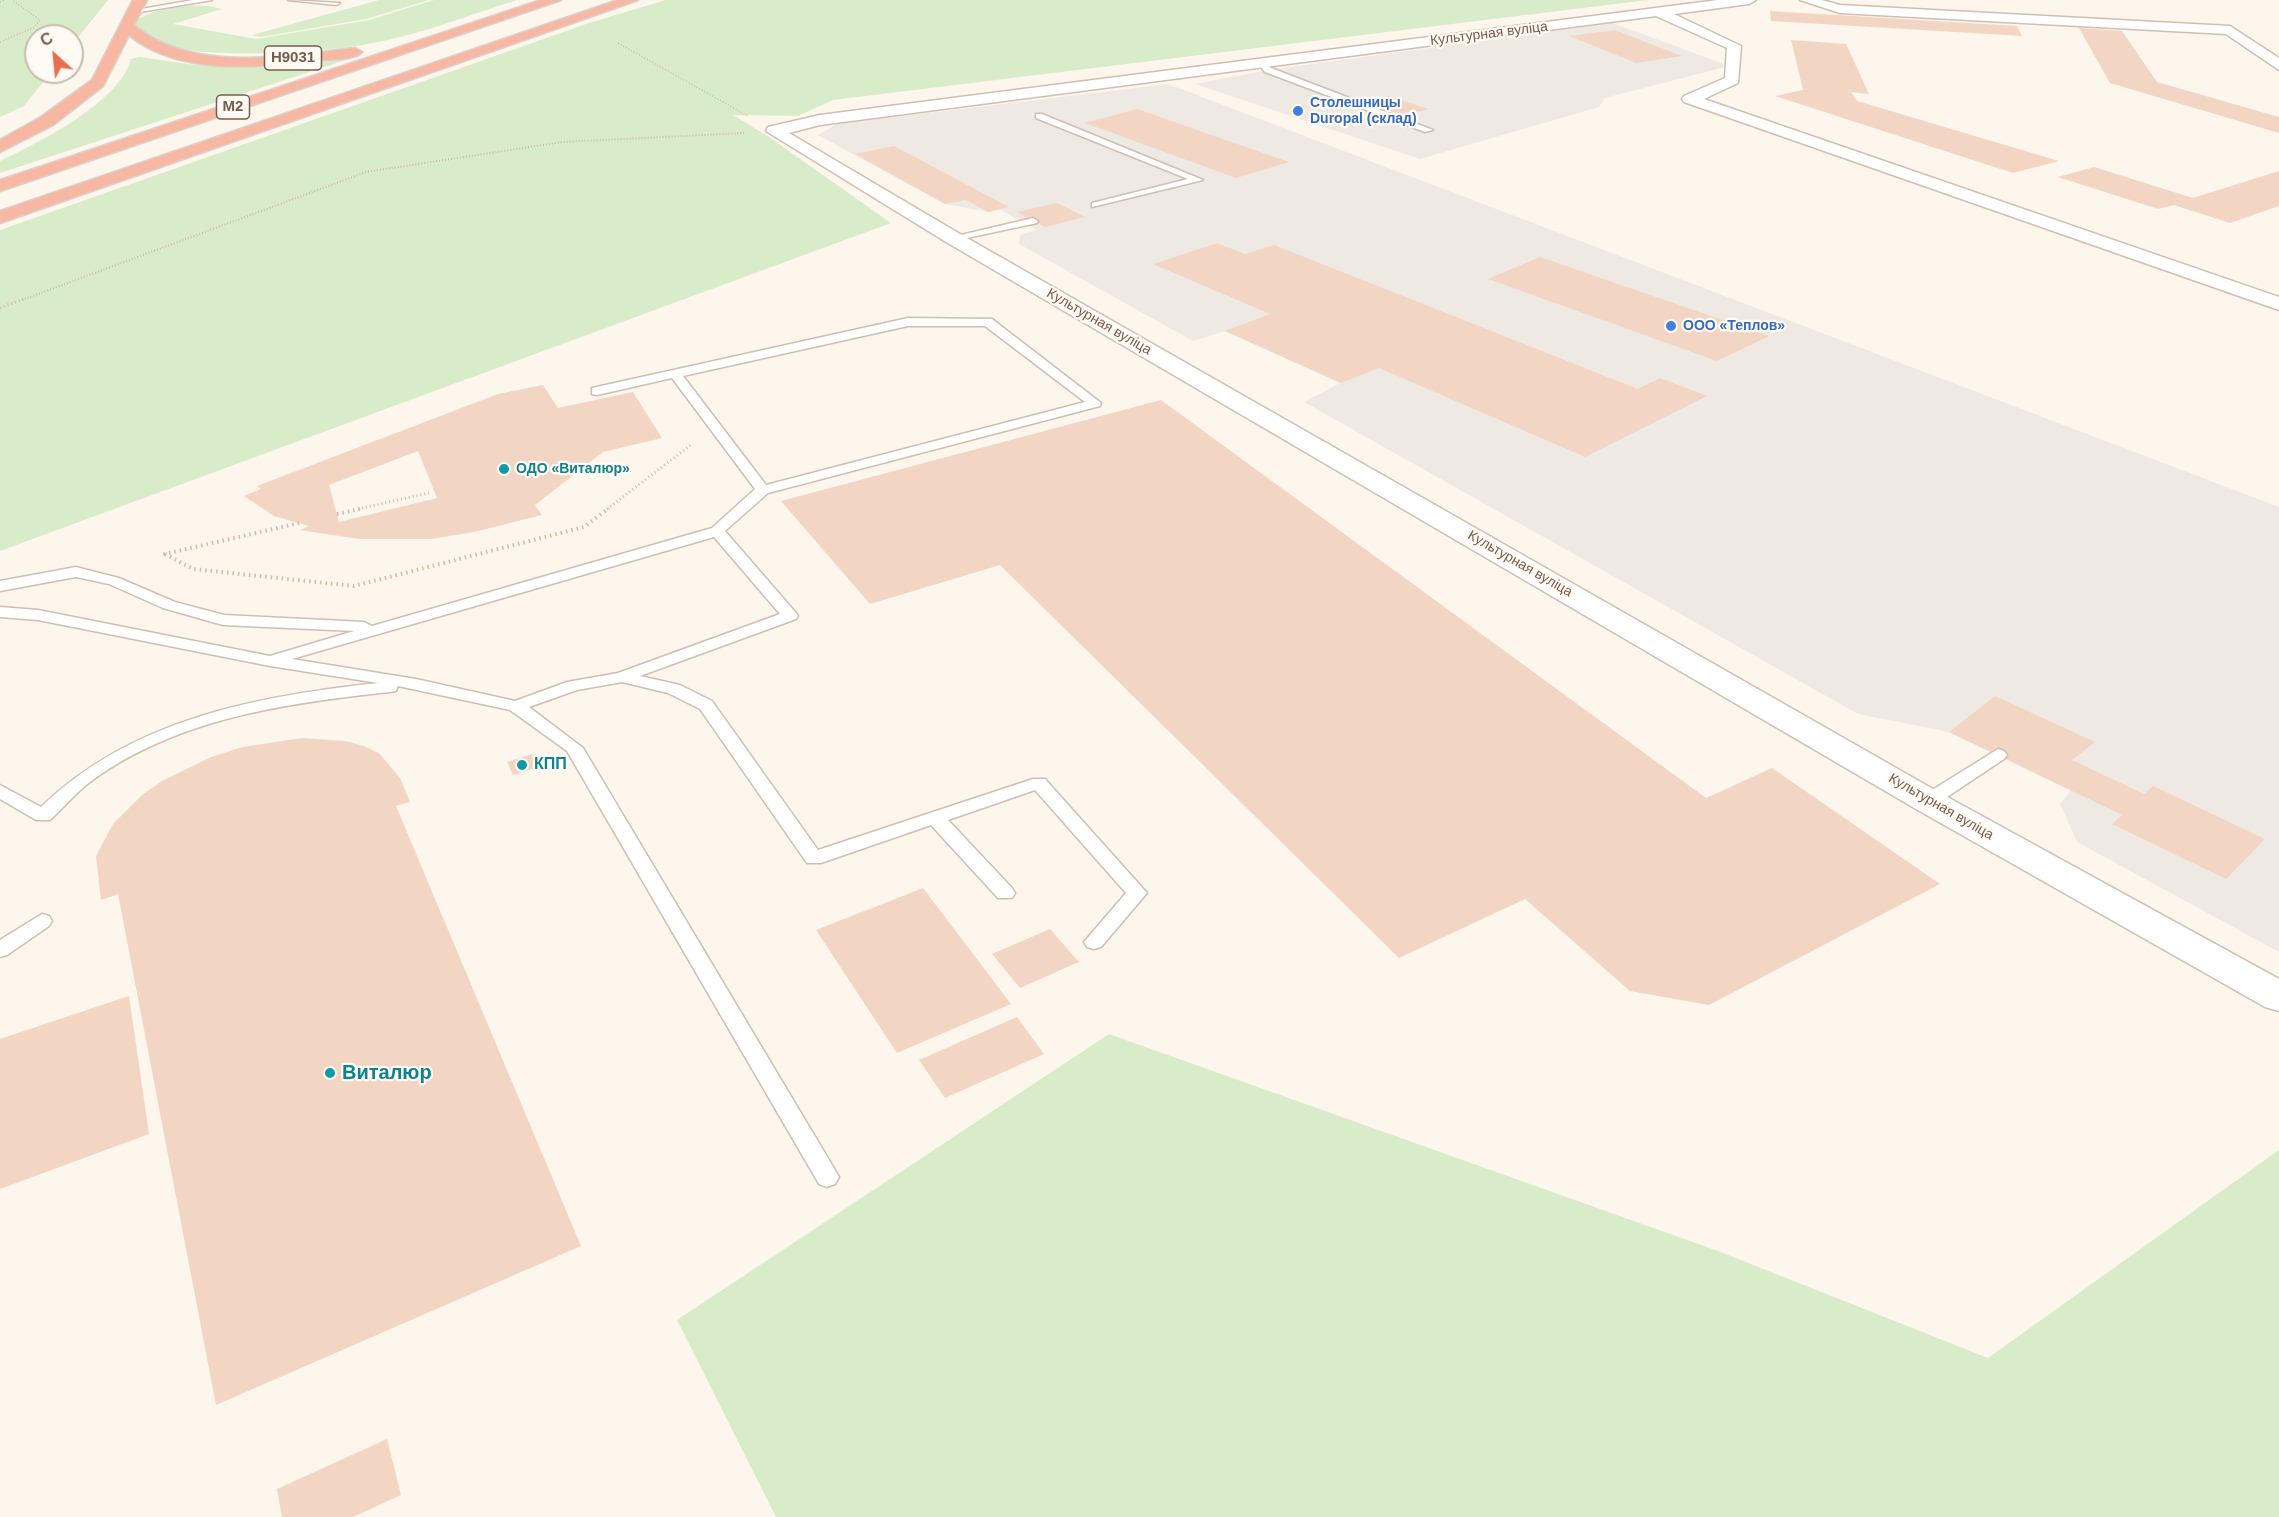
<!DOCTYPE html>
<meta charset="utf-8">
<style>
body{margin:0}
#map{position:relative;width:2279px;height:1517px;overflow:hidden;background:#fdf6ec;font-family:Helvetica,sans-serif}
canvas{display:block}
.north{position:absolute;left:24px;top:24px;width:60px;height:60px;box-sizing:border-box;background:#fffaf3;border:2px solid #cabbb1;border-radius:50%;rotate:333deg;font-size:16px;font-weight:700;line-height:24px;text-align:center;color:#7a5c4d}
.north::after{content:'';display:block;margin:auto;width:21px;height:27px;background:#e76f51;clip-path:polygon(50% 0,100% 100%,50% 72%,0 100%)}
</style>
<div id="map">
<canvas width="2279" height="1517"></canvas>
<div class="north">С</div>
</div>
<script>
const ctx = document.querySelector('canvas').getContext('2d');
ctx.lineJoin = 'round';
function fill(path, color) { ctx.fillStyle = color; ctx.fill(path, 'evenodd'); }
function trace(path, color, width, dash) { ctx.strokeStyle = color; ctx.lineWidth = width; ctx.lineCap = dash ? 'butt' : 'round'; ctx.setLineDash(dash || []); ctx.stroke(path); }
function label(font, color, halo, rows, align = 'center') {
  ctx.font = font + ' Helvetica,sans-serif'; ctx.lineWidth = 4.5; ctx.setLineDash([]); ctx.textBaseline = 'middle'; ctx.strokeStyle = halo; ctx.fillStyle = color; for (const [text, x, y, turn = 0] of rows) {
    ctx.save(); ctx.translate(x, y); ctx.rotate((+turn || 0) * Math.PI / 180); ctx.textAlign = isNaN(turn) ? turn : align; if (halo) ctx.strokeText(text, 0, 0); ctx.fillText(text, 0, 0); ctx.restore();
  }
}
const industrial = new Path2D(`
 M1613 23 1729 66 1605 98 1599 107 1420 159 1195 84 1268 70Z
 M1168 84 2279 507V952L2077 842 2060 804 2071 790 1949 732 1858 714 1304 402 1340 383 1225 331 1193 341 1019 244 1020 235 1037 230 999 209 988 212 945 204 818 135 837 124Z`);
const green = new Path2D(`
 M0 0H108L72 45V36H36V72H51L24 106 0 117Z
 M379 0H429L366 19 261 37 252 35Z
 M434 0H517C469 15 422 34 373 43 317 54 208 59 154 44 145 42 136 32 128 26 150 7 195 1 222 9L173 24 256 39 369 20Z
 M666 0H1648L833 100 798 116 733 115 769 137 891 223 0 551V230L589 23Z
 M140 57 195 65 268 66 349 59 0 173V161C38 143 120 102 131 59Z
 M1109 1034 1718 1251 1988 1358 2279 1150V1517H776L677 1320Z`);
const building = new Path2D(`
 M1770 11 2017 26 2022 36 1771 21Z
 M2079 28 2122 31 2157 82 2279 117V133L2110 83Z
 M1615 30 1682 56 1636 63 1569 36Z
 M1791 40 1846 44 1869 94 1851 92 1857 101 2059 161 2013 173 1775 96 1803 90Z
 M1389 96 1428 109 1403 116 1368 101Z
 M1137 109 1289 162 1236 178 1085 123Z
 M894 146 1009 207 988 212 966 200 945 204 855 154Z
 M2094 167 2193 198 2279 171V206L2230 223 2174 205 2158 209 2058 177Z
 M1057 203 1085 217 1045 227 1017 212Z
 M1217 243 1245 254 1274 245 1638 389 1660 378 1707 396 1585 457 1379 368 1341 383 1225 331 1270 314 1153 264Z
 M1540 257 1769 336 1717 361 1488 279Z
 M543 385 558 408 633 392 662 438 603 452 535 505 542 515 474 532 431 539H359L300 530 309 526 274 516 244 496 261 489 257 486 498 394ZM418 451 437 498 339 522 329 485Z
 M1161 400 1706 798 1772 768 1940 884 1709 1005 1630 991 1525 899 1399 958 1000 565 870 604 781 501Z
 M1995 696 2095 742 2072 760 2144 794 2153 786 2265 839 2226 879 2112 824 2122 815 1949 732Z
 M302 738 345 741 364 746 379 753 400 778 410 802 396 806 581 1246 216 1405 118 894 101 900 96 856 113 824 142 795 162 781 211 757 243 747Z
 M532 754 538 767 513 775 507 762Z
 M923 888 1011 1004 897 1053 816 930Z
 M1050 929 1079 962 1020 988 992 954Z
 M129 996 149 1134 0 1189V1039Z
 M1017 1017 1044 1054 945 1098 919 1060Z
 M387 1439 401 1495 353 1517H282L277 1489Z`);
const pathFar3 = new Path2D(`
 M0 2 5 0
 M0 42 33 28 40 20 12 0
 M618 43 748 116
 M737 133H744`);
const pathFar2 = new Path2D(`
 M22 300 366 172 562 142 744 133`);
const pathFar1 = new Path2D(`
 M0 308 26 298
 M358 509 429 493
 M607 509 692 444`);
const path = new Path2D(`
 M337 514 364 508
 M299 523 165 554 193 569 354 586 584 527 609 508`);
const lane = new Path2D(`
 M193 0H212L134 13 130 11Z
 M288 0 340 3 336 5Z
 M1262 61 1271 68 1433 130 1425 132 1265 72 1258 63Z
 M1036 114H1042L1203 180 1092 207V203L1188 179 1036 118Z
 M1033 218 1038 221 1037 223 953 241 948 238Z
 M908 318 992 319 1101 403 1100 406 768 493 725 531 796 613 798 616 796 619 640 676 680 685 712 701 818 850 1033 779H1045L1147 893 1101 947 1094 949 1087 947 1084 942 1126 893 1035 790 948 820 1012 888 1015 893 1012 898H998L931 825 821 863H807L700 709 668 693 622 682 577 690 529 707 583 748 835 1170 839 1177 835 1184 827 1187 819 1184 567 751 510 710 398 686 396 691 390 692C285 703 172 719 86 785 73 796 62 809 50 820H36L0 799V785L41 807C132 719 257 696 378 683L270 666 38 620 0 617V607L38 610 270 656 354 631 223 625 163 608 109 584 76 577 0 591V581L76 567 119 578 175 602 224 615 364 622 372 626 712 528 755 489 672 378 597 395 592 394V388ZM908 326H985L1085 402 766 485 683 376ZM714 537 780 614 618 673 567 682 515 701 416 679 292 659Z
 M1998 749 2004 751 2007 755 2004 759 1935 805H1921L1919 801 1921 797Z
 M42 914 49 916 52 921 49 926 7 955 0 957V940Z`);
const street = new Path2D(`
 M1718 0H1756L1749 4 1674 14 1741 46 1738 83 1704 99 2279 297V310L1684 102 1682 99 1684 96 1725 78 1727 48 1656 16 820 125 789 133 960 234 1940 793 2279 979V1011L2265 1007 1916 809 946 242 766 131 768 127 820 115Z
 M1800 0H1822L1840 5 2230 26 2279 58V70L2226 34 1840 13Z`);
const highway = new Path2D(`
 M133 0H147L134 25C192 74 285 56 355 48L362 52C355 60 334 59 323 60 262 67 180 77 129 35L103 86 53 125 0 152V140L41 117 92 80Z
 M541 0H561L0 191V180Z
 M618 0H638L0 223V211Z`);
const markers = [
 [1298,111,6,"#3f7fe0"],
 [1671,326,6,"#3f7fe0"],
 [504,469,6,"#0f9aa8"],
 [522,765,6,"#0f9aa8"],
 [330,1073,6,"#0f9aa8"]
];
const farStreetnames = [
 ["Культурная вуліца",1489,34,-7],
 ["Культурная вуліца",1099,322,30],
 ["Культурная вуліца",1520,564,30],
 ["Культурная вуліца",1941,807,30]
];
const farShopnames = [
 ["Столешницы",1310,103],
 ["Duropal (склад)",1310,119],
 ["ООО «Теплов»",1683,326]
];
const farCulturenames = [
 ["ОДО «Виталюр»",516,469]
];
const shields = [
 [293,58,57],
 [233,107,33]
];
const shieldNames = [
 ["Н9031",293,58],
 ["М2",233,107]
];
const cultureNames = [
 ["КПП",534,765]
];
const nearCulturenames = [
 ["Виталюр",342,1073]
];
fill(industrial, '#efe9e4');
fill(green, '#d8ecc9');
fill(building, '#f3d5c3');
trace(lane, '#d1beb0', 3);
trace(street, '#d1beb0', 3);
trace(highway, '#dad1cd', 3);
trace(pathFar3, '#d9b8a5', 1.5, [1, 2]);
trace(pathFar2, '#d9b8a5', 2, [1, 2]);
trace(pathFar1, '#d9b8a5', 3, [1, 3]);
trace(path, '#d9b8a5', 4, [1.5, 4]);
fill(lane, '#fff');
fill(street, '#fff');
fill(highway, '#f7b7a3');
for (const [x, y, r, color] of markers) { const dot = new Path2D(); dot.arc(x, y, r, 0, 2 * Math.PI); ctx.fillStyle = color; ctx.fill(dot); trace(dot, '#fffaf3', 2); }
label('14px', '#7a5c4d', '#fffaf3', farStreetnames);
label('bold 14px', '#366cbe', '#fffaf3', farShopnames, 'left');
label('bold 14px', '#0d838f', '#fffaf3', farCulturenames, 'left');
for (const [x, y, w] of shields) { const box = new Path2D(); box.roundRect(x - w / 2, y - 12, w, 24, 4.5); ctx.fillStyle = '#fffaf3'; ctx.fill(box); trace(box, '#7a5c4d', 1.5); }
label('bold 15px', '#7a5c4d', null, shieldNames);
label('bold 16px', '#0d838f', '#fffaf3', cultureNames, 'left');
label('bold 20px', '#0d838f', '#fffaf3', nearCulturenames, 'left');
</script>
